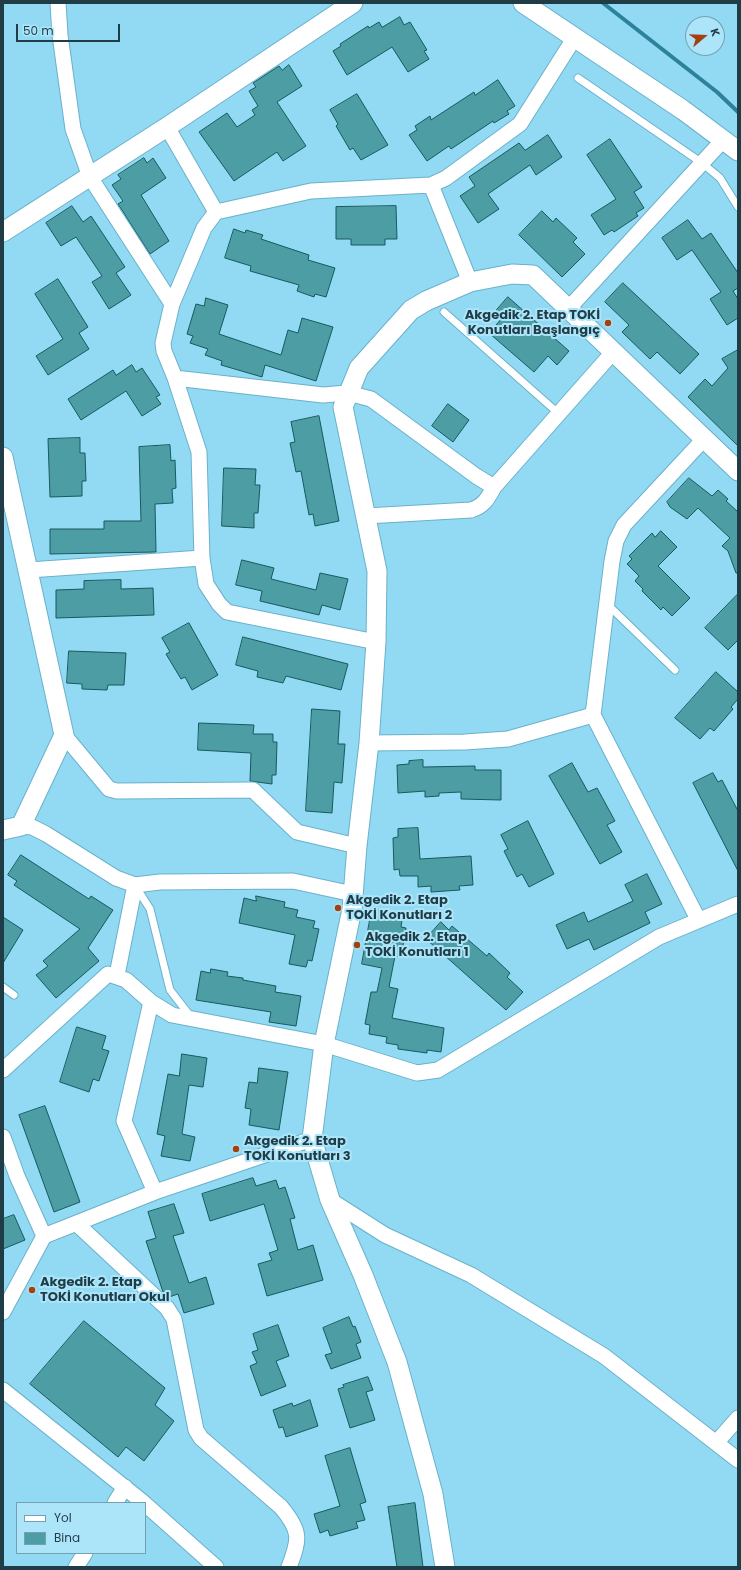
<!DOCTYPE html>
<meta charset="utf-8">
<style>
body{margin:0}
#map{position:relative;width:741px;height:1570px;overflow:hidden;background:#92daf3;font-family:Poppins,sans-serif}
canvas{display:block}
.frame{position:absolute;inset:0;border:4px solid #1f3c47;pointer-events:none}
.legend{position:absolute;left:16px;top:1502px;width:130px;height:52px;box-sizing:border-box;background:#ace5f9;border:1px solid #74a1b2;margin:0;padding:5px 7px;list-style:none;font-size:12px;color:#1f3c47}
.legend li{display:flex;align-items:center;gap:8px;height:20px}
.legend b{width:20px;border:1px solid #74a1b2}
.north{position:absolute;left:685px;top:16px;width:40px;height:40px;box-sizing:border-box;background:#ace5f9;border:1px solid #74a1b2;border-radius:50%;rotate:71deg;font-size:11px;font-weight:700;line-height:16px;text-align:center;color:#1f3c47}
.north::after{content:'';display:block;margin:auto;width:14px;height:18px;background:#a5410f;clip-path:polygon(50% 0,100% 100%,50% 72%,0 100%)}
.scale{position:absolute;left:16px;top:24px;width:104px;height:18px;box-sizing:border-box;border:2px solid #1f3c47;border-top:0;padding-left:5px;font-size:12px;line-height:14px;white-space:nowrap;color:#1f3c47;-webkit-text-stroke:3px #ace5f9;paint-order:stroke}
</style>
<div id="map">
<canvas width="741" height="1570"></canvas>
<div class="frame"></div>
<ul class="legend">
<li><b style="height:5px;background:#fff"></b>Yol</li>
<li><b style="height:11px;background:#4c9da4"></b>Bina</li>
</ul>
<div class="north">K</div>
<div class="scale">50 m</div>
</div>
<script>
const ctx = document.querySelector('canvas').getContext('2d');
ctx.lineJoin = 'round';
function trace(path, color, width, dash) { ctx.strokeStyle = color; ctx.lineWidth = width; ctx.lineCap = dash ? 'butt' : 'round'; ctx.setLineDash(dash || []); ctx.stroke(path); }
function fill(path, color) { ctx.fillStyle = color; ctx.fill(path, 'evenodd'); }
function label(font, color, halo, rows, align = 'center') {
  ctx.font = font + ' Poppins,sans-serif'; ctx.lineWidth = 4; ctx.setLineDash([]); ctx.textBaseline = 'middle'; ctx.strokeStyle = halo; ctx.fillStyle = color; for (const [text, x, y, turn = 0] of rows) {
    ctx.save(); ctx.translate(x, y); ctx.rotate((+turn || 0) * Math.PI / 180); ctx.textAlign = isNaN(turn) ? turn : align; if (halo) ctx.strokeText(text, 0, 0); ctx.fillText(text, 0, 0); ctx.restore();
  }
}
const stream = new Path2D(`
 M603 3 717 92 738 112`);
const building = new Path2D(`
 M400 17 404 25 410 22 427 50 424 51 429 59 408 72 392 47 347 75 333 51 341 46 340 44 368 26 369 28 379 22 382 27Z
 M289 65 302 86 277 102 306 146 283 161 277 152 234 181 199 132 227 113 237 127 255 115 252 110 258 106 249 91 256 87 253 83 279 66 282 70Z
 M498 80 515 106 507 111 509 114 494 123 493 121 451 149 449 146 427 161 409 135 417 130 415 126 430 116 431 120 474 92 475 95Z
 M357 94 388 145 361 160 353 148 350 150 336 126 338 124 330 110Z
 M548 135 562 157 536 175 530 165 488 194 499 209 478 223 460 196 475 186 469 177 519 143 525 150Z
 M610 139 642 187 634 192 644 208 636 213 638 216 614 232 612 230 604 235 591 215 616 199 587 155Z
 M144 158 147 163 153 158 166 178 141 195 169 241 150 254 118 204 123 201 112 185 121 179 118 175Z
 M72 206 83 222 91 216 125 267 116 273 131 295 109 309 92 282 102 276 76 237 61 246 46 223Z
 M396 206 397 239H385V245H351V239H336V207Z
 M542 211 553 222 556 218 577 238 573 242 585 254 562 277 519 235Z
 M688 220 702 239 711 233 738 273V288L733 291 738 299V318L727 325 710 299 721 292 692 250 677 260 662 238Z
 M234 229 245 233 246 230 263 235 261 239 309 255 308 260 335 268 326 297 315 294 314 297 297 291 299 285 250 271 251 266 225 258Z
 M58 279 88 327 79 333 89 349 48 375 36 356 63 339 35 294Z
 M623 283 699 354 680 374 657 352 650 359 622 332 629 325 605 302Z
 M508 297 569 351 557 365 548 356 534 372 489 333 503 317 496 311Z
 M206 298 228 305 219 334 281 355 288 330 298 333 302 318 333 327 316 381 265 365 262 377 221 365 222 361 205 355 208 349 190 343 193 336 187 334 196 304 204 306Z
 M738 350V446L688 397 705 379 712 386 728 368 722 359Z
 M132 365 136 372 142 368 160 395 156 397 161 404 142 416 126 391 81 420 68 399 113 370 116 375Z
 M448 404 469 420 453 442 432 426Z
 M319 416 339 521 315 526 313 514 309 515 301 471 296 472 290 443 295 442 291 422Z
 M80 438V453H85L86 481H82V496L50 497 48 439Z
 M170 445 171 461 175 460 176 488 172 489 173 503 155 504 156 552 50 554V529H104V521H141L139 447Z
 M224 468 256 469 255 485H260L258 513H254V528L222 526Z
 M689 478 712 496 718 490 728 499 726 501 738 512V573H736L728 551 722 546 730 538 698 508 687 519 670 507 667 502Z
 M661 531 677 547 658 566 690 598 672 616 663 607 661 610 642 591 643 589 635 581 639 576 627 564 632 559 629 556 652 533 655 537Z
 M242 560 274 568 271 579 316 590 320 573 348 579 340 610 322 605 319 615 260 601 262 591 236 585Z
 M121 580V589L153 588 154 615 56 618V590L84 589V581Z
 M738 594V640L728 650 705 628Z
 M189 623 218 675 192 690 185 677 181 679 166 654 170 652 162 638Z
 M243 637 348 664 341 690 286 676 283 683 257 677 258 671 236 665Z
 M69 651 126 653 124 685H108L107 690 82 689V684L67 683Z
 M716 672 738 692V699L731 707 733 709 714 731 710 728 700 739 675 718Z
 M312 709 340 711 338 744H345L342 783 334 782 332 813 306 811Z
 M199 723 254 725 253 734H273V742H277L276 775H272V784L250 781 251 753 198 750Z
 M423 760V767L475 766V770H501V800L461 799V792L439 793V796L425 797V791L398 793 397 765 409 764V761Z
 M572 763 588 792 597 788 615 821 607 825 622 852 600 864 549 776Z
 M713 773 718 782 722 780 738 811V871L693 783Z
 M528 821 554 874 529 887 522 874 517 877 504 851 508 849 501 835Z
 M418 828 420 859 471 856 473 885 459 886 460 890 431 892V886L418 887V876H400L399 869 394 870 393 838 398 837V829Z
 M21 855 89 899 91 896 113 910 88 948 99 961 56 998 36 975 48 966 43 961 80 929 14 885 17 881 8 875Z
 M647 874 662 904 645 912 650 923 594 950 589 939 567 949 556 925 584 912 588 922 633 901 625 885Z
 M256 896 285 902 284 907 298 910 296 917 315 921 313 928 319 929 312 961 308 960 306 967 289 964 295 935 239 923 244 898 256 901Z
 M372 909 403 914 401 927 406 928 401 957 395 956 389 987 398 989 392 1018 444 1028 441 1052 427 1050V1053L398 1049V1045L386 1043 387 1037 369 1034 370 1025 365 1024 371 992H377L382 968 362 964Z
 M3 917 23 930 3 963Z
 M441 922 449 930 452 926 487 956 489 953 510 973 507 977 523 992 506 1010 426 939Z
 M211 969 228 972 227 976 243 978V980L276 986 275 992 301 996 296 1026 269 1022 271 1012 196 1000 201 971 210 973Z
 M77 1027 106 1036 102 1049 109 1051 99 1081 93 1079 89 1092 60 1082Z
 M182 1054 207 1058 203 1087 189 1085 182 1134 195 1137 190 1161 161 1156 165 1136 157 1134 168 1074 179 1076Z
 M259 1068 288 1072 279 1130 249 1125 251 1109 245 1108 249 1082 257 1083Z
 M45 1106 80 1202 54 1212 19 1115Z
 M253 1178 256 1186 276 1180 279 1189 285 1187 295 1218 290 1219 298 1250 313 1245 323 1280 267 1296 258 1264 272 1260 269 1253 278 1250 264 1204 210 1221 202 1194Z
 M174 1204 184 1233 173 1236 189 1283 206 1277 214 1304 184 1313 178 1294 169 1297 163 1292 146 1241 156 1238 148 1212Z
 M14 1215 25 1240 3 1249V1219Z
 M349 1317 353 1327 355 1326 361 1342 356 1344 361 1358 331 1369 325 1355 332 1353 323 1328Z
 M84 1321 165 1388 155 1405 174 1421 144 1461 126 1447 118 1457 30 1384Z
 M278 1325 289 1356 276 1361 286 1386 261 1396 250 1366 257 1363 252 1352 258 1350 253 1334Z
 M368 1377 373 1390 366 1392 375 1420 350 1428 338 1389 344 1387 343 1385Z
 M310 1400 318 1426 286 1437 283 1427 279 1428 273 1410 292 1403 293 1406Z
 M350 1448 366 1502 360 1504 365 1520 356 1522 358 1528 330 1536 328 1530 320 1533 314 1514 340 1506 325 1456Z
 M415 1503 423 1567H397L388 1507Z`);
const service = new Path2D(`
 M578 78 702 163 720 178 738 207
 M444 312 558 413
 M607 604 675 670
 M136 887 150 909 170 990 191 1017
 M3 987 14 995`);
const minor = new Path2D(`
 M58 3 60 35 73 129 90 177 172 304
 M167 127 216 212
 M431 185 470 282
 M569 308 724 139
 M175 378 323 395 348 393 371 399 476 476 494 487
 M366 516 471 510C484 506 488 498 494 487L614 351
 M29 570 202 558
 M376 642 227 612 219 604 206 584 202 558 199 452 175 378 164 351 163 343 172 304 204 228 216 212 311 191 431 185 446 178 520 124 575 37
 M64 735 109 789 117 791 253 790 297 832 357 846
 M369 743 465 742 508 739 593 715
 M21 826 32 827 46 834 116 878 135 885 160 882 293 881 353 894
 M698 919 593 715 612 561 616 541 624 525 704 439
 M117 975 135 885
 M151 1002 124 1121 155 1192
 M3 1070 108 974 126 980 151 1002 172 1015 324 1044 417 1073 438 1070 659 937 738 904
 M3 1137 17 1176 44 1236
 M330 1200 385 1235 471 1275 604 1356 738 1460
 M77 1224 167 1308 174 1319 196 1430 201 1438 281 1507C301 1531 300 1539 289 1567
 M3 1312 44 1236 155 1192 312 1139
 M3 1390 144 1503
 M716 1443 738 1418
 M115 1503 125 1487
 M145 1504 216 1567
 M76 1567 85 1553`);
const tertiary = new Path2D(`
 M523 3 683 110 738 151
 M3 232 167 127 353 3
 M3 457 64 735 21 826 3 830
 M445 1567 433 1494 397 1362 363 1275 330 1200 312 1139 324 1044 352 909 357 846 369 743 376 642 377 571 343 407 359 368 411 310 426 301 470 282 512 274 533 275 738 471`);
const markers = [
 [608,323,4,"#a5410f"],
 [338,908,4,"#a5410f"],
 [357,945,4,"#a5410f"],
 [236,1149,4,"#a5410f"],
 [32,1290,4,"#a5410f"]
];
const poiNames = [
 ["Akgedik 2. Etap TOKİ",600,316,"right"],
 ["Konutları Başlangıç",600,331,"right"],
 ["Akgedik 2. Etap",346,901],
 ["TOKİ Konutları 2",346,916],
 ["Akgedik 2. Etap",365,938],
 ["TOKİ Konutları 1",365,953],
 ["Akgedik 2. Etap",244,1142],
 ["TOKİ Konutları 3",244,1157],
 ["Akgedik 2. Etap",40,1283],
 ["TOKİ Konutları Okul",40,1298]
];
trace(stream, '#2c819b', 4);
fill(building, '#4c9da4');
trace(building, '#18595e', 1);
trace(service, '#6ab1ca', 9);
trace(minor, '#6ab1ca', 17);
trace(tertiary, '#6ab1ca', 21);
trace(service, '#fff', 7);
trace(minor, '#fff', 15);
trace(tertiary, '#fff', 19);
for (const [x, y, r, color] of markers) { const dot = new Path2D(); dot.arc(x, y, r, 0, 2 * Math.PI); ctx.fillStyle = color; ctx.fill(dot); trace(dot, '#ace5f9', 1.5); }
label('bold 13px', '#1f3c47', '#ace5f9', poiNames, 'left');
</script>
